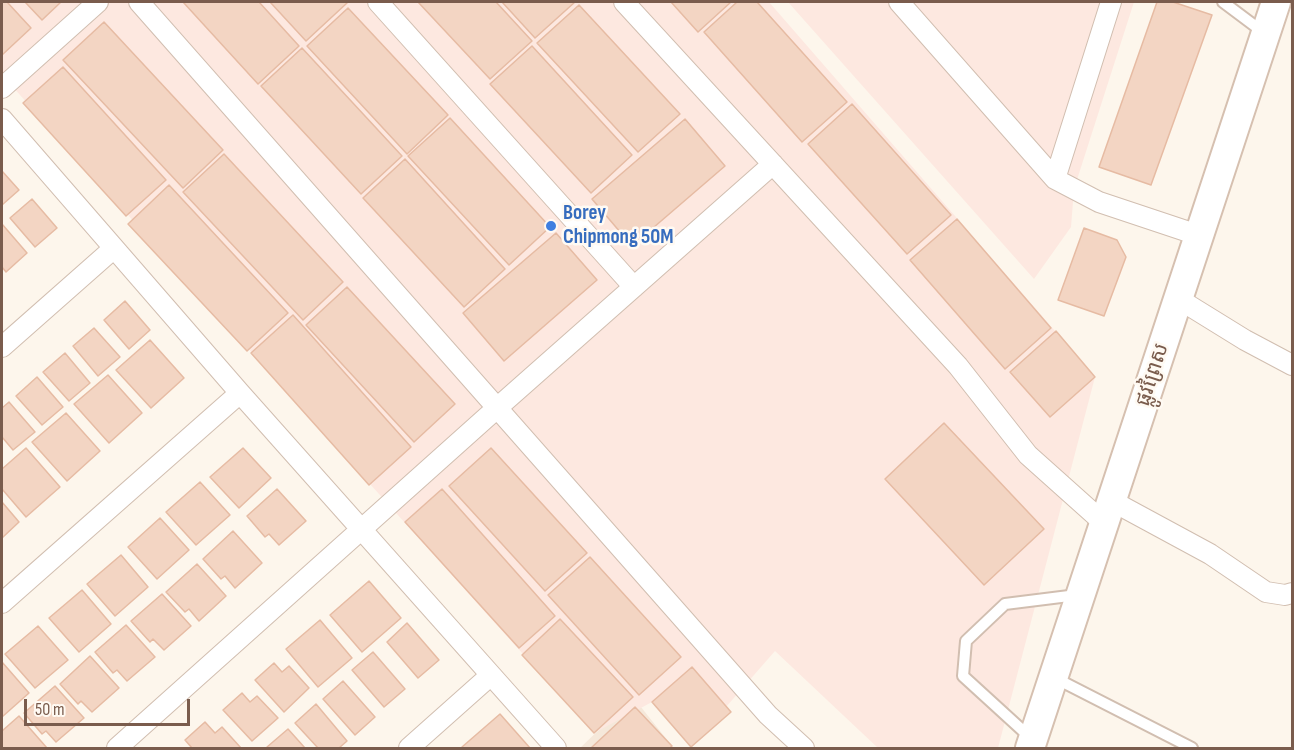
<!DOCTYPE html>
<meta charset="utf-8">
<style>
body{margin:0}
#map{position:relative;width:1294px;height:750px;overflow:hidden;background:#fdf6ec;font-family:"Sofia Sans Condensed",sans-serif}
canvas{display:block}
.frame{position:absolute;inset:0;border:3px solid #7a5c4d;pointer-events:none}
.scale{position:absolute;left:24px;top:699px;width:166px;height:27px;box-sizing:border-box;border:3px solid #7a5c4d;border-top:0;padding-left:8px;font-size:18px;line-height:21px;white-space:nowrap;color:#7a5c4d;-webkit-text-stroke:4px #fffaf3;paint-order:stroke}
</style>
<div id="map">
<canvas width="1294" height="750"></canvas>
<div class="frame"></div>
<div class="scale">50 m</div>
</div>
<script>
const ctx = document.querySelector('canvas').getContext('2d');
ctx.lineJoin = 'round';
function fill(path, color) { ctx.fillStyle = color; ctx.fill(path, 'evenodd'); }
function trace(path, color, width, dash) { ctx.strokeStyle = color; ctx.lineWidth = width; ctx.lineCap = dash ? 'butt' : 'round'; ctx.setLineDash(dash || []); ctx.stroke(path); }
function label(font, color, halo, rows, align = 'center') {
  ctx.font = font + ' "Sofia Sans Condensed","Noto Sans Khmer",sans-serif'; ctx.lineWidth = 5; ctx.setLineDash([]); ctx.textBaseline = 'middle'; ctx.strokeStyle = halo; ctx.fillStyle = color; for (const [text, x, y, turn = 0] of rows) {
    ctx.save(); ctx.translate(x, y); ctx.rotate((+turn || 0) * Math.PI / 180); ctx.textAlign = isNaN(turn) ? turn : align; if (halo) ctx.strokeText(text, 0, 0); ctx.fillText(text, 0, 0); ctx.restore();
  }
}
const residential = new Path2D(`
 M633 697 672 746 670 748H580Z`);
const commercial = new Path2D(`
 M2 2H769L1095 377 998 748H878L775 651 691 747 652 702 594 733 2 75Z
 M788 2H1134L1074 189 1071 227 1034 279Z`);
const building = new Path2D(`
 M2 2H7L31 28 2 55Z
 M25 2H61L42 20Z
 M183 2H259L299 46 258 84Z
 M270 2H346L347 3 306 41Z
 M418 2H496L532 41 490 79Z
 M502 2H575L535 38Z
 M671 2H731L698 32Z
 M737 2H757L847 102 802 142 704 32Z
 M1157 2H1173L1212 15 1151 185 1099 167Z
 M579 5 680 114 638 152 537 43Z
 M348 8 448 115 407 154 307 46Z
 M104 22 223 150 183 188 63 60Z
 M532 46 632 155 591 193 490 84Z
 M302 48 402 156 361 194 261 86Z
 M63 67 166 180 126 216 23 103Z
 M852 104 951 215 907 254 808 144Z
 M450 118 550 227 509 265 408 156Z
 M685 119 725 166 632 246 592 199Z
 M224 154 343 282 303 320 183 192Z
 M405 159 505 269 464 307 363 198Z
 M2 171 19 190 2 205Z
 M169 185 288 313 247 351 128 224Z
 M32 199 57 228 35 247 10 218Z
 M957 219 1051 328 1005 369 910 260Z
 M2 224 27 253 6 272 2 267Z
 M1084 228 1117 240 1126 257 1104 316 1058 300Z
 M556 233 597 280 504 361 463 313Z
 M347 287 455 404 414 442 306 325Z
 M125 301 150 330 129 349 104 320Z
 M293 315 411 447 369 485 251 353Z
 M94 328 120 357 98 376 73 346Z
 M1056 331 1095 377 1050 417 1010 372Z
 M150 340 184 378 151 408 116 370Z
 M65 353 90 383 69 401 43 372Z
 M108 375 142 413 109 443 74 404Z
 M37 377 63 407 42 425 16 396Z
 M9 402 35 432 13 450 2 437V408Z
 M66 413 100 451 67 481 32 442Z
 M944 423 1044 529 984 585 885 479Z
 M26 448 60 487 26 517 2 489V469Z
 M243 448 271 478 239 508 210 477Z
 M491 448 587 553 545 591 449 486Z
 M200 482 230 515 196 545 166 512Z
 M277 489 306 521 279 545 269 534 265 537 247 516Z
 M442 489 555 616 519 648 405 522Z
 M2 502 19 522 2 538Z
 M160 518 189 550 157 579 128 547Z
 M233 531 262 563 235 588 225 576 221 579 203 559Z
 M121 555 148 587 115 616 87 584Z
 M590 557 681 657 639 695 548 595Z
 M197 564 226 596 199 621 189 609 185 612 166 592Z
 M369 581 401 618 362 652 330 615Z
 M82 590 111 624 79 652 49 618Z
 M162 594 191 626 164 650 153 639 150 642 131 621Z
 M560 619 633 697 594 733 522 655Z
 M320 620 352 658 318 687 286 649Z
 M407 623 439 660 418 678 387 642Z
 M126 625 155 657 127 681 117 670 113 673 95 652Z
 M38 626 68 660 35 688 5 654Z
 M373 652 405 689 384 707 352 670Z
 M90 656 119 688 92 712 81 701 78 704 60 684Z
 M2 662 29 693 2 717Z
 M274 663 282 672 289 666 309 688 284 712 255 680Z
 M692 667 731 712 691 747 652 702Z
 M343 681 375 717 355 735 323 699Z
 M55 686 84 718 56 742 46 731 42 734 24 713Z
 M242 693 250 702 257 696 278 718 252 741 223 710Z
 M316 704 347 741 339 748H318L295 723Z
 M635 707 672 746 670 748H591Z
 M500 714 530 748H463L462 747Z
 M19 716 47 748H2V731Z
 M205 722 215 733 222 727 241 748H192L185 740Z
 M288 729 305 748H269L267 747Z`);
const service = new Path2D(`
 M1223 2 1263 32
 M1053 677 1192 748
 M1032 739 963 676 966 641 1005 604 1077 595`);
const minor = new Path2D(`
 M139 2 768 715 804 748
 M378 2 634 287
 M624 2 958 366 1028 455 1104 523
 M899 2 1055 179 1099 202 1198 235
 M2 88 98 2
 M2 119 240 393 556 748
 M1055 179 1111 2
 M1177 298 1245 340 1292 365
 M2 347 113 249
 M1112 501 1210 554 1266 592 1285 595 1292 593
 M2 603 240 393
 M117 748 497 408 773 164
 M409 748 491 675`);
const secondary = new Path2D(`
 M1030 748 1276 2`);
const markers = [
 [551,226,6,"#3f7fe0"]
];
const shopNames = [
 ["Borey",563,214],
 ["Chipmong 50M",563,238]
];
const streetNames = [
 ["ផ្លូវព្រៃស",1153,375,-72]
];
fill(residential, '#f5e8da');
fill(commercial, '#fde8e0');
fill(building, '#f3d5c3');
trace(building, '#e6bba3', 1.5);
trace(service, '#d1beb0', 14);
trace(minor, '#d1beb0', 22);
trace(secondary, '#d6c0b0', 32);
trace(service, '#fff', 10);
trace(minor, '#fff', 20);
trace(secondary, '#fff', 28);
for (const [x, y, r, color] of markers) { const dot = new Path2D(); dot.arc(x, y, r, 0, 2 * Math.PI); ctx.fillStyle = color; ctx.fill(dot); trace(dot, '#fffaf3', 2); }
label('bold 21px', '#366cbe', '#fffaf3', shopNames, 'left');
label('21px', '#7a5c4d', '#fffaf3', streetNames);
</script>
